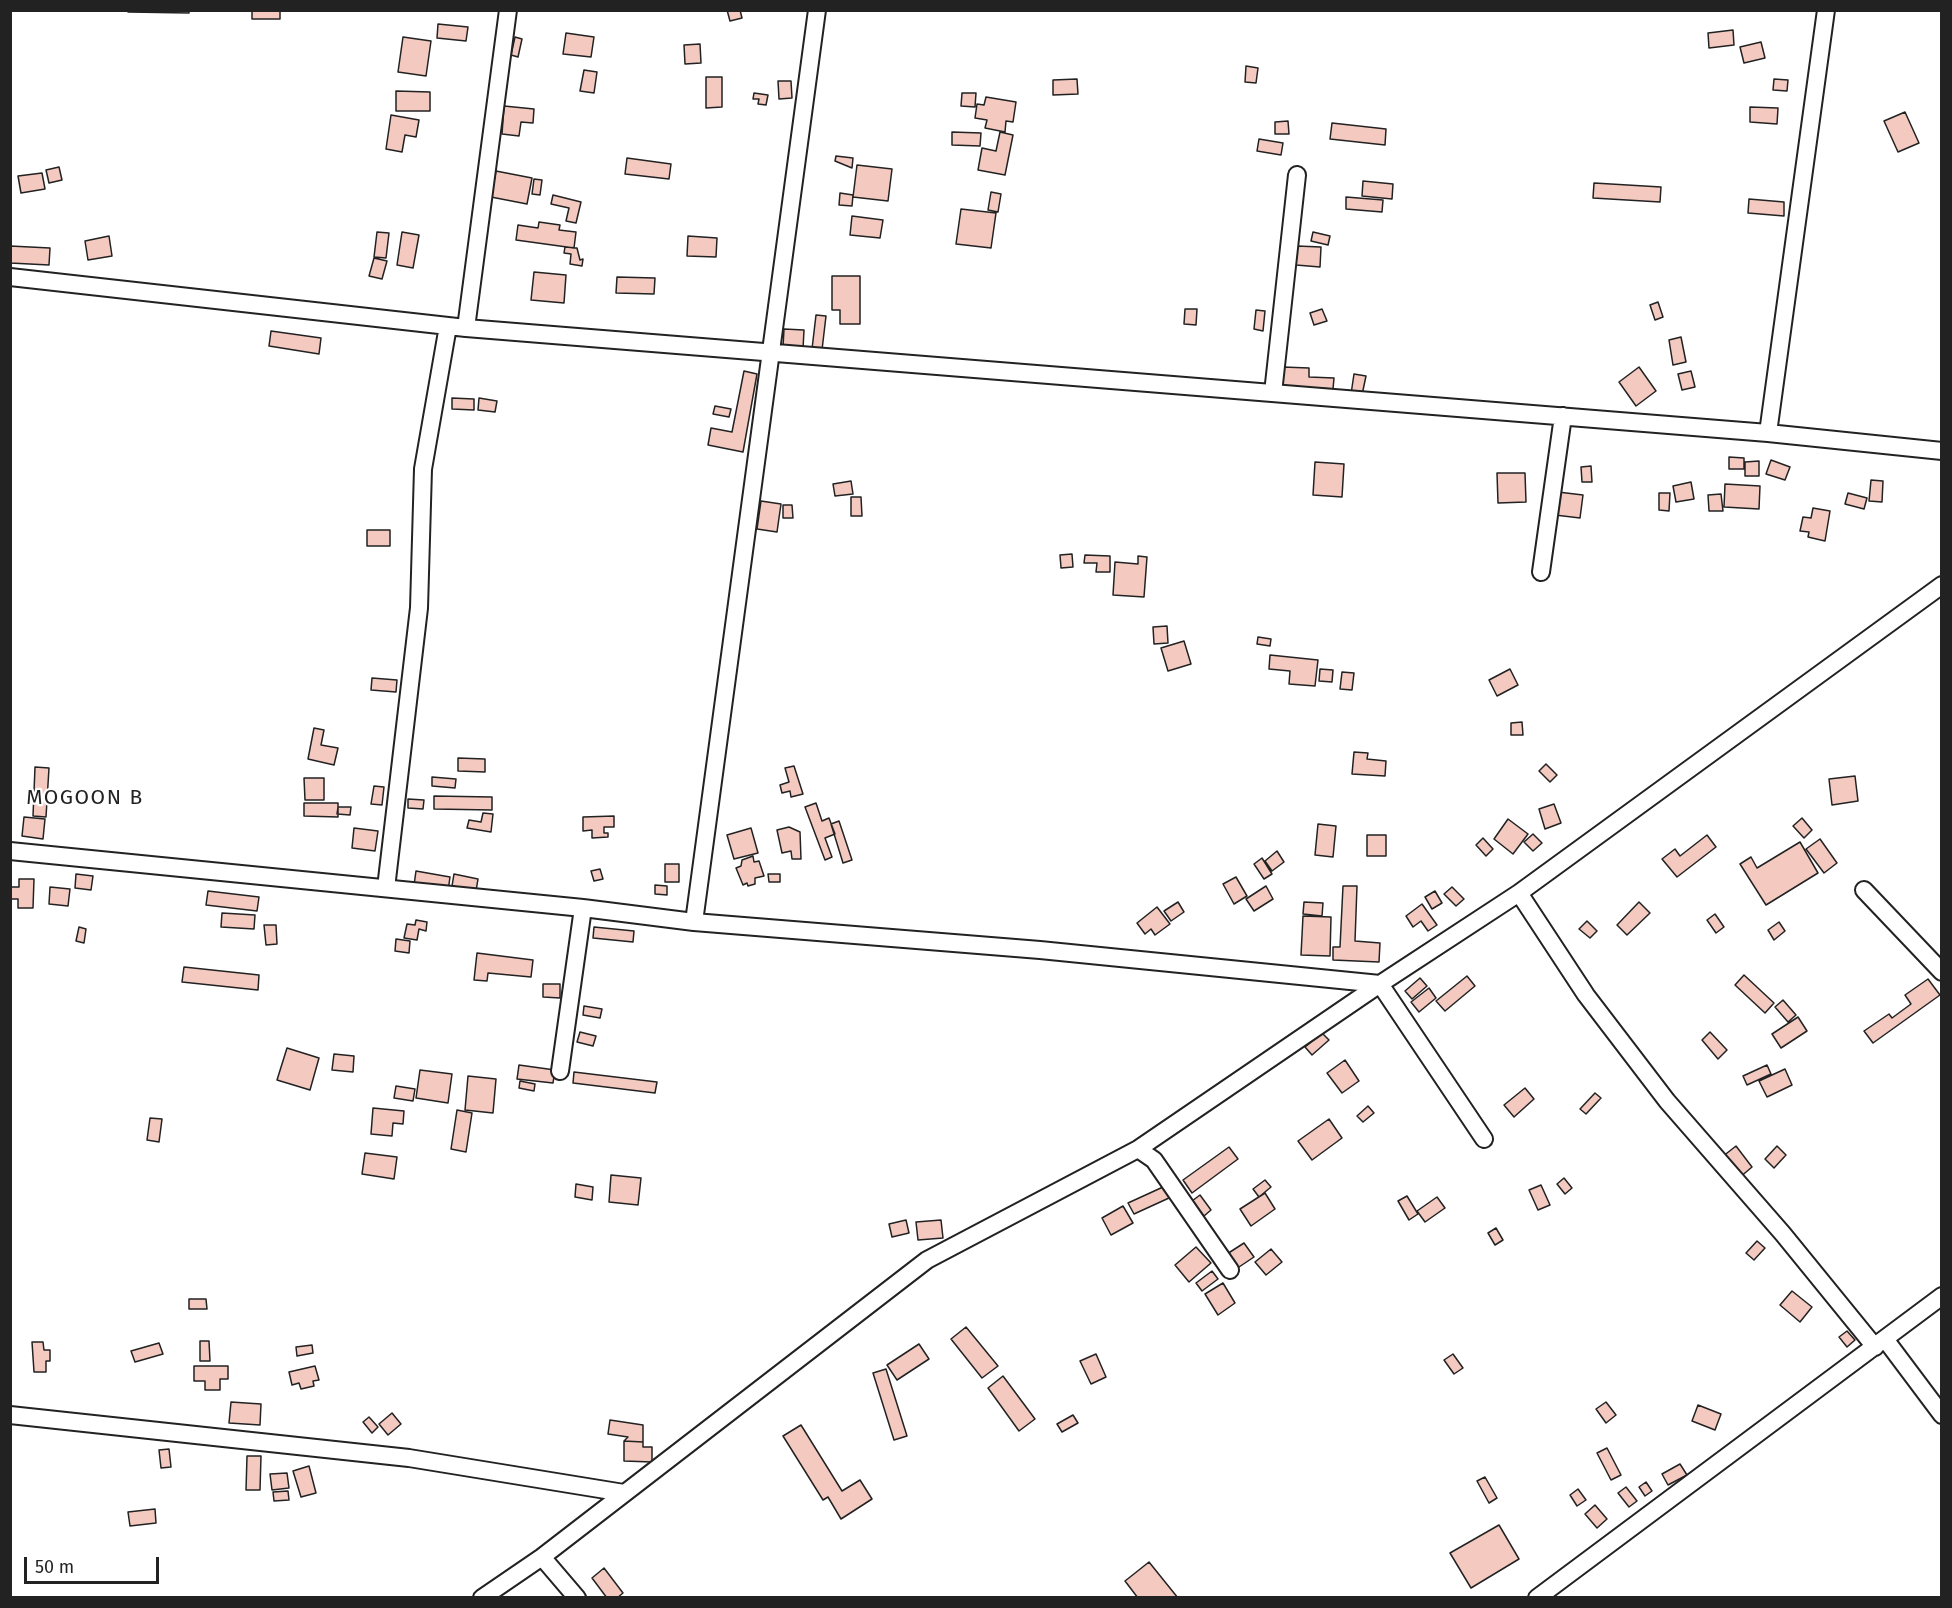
<!DOCTYPE html>
<style>
body{margin:0}
#map{position:relative;width:1952px;height:1608px;overflow:hidden;background:#fff;font-family:"Fira Sans",sans-serif}
canvas{display:block}
.frame{position:absolute;inset:0;border:12px solid #222;pointer-events:none}
.scale{position:absolute;left:24px;top:1557px;width:135px;height:27px;box-sizing:border-box;border:3px solid #222;border-top:0;padding-left:8px;font-size:18px;line-height:21px;white-space:nowrap;color:#222;-webkit-text-stroke:4px #fff;paint-order:stroke}
</style>
<div id="map">
<canvas width="1952" height="1608"></canvas>
<div class="frame"></div>
<div class="scale">50 m</div>
</div>
<script>
const ctx = document.querySelector('canvas').getContext('2d');
ctx.lineJoin = 'round';
function fill(path, color) { ctx.fillStyle = color; ctx.fill(path, 'evenodd'); }
function trace(path, color, width, dash) { ctx.strokeStyle = color; ctx.lineWidth = width; ctx.lineCap = dash ? 'butt' : 'round'; ctx.setLineDash(dash || []); ctx.stroke(path); }
function label(font, color, halo, rows, align = 'center') {
  ctx.font = font + ' "Fira Sans",sans-serif'; ctx.lineWidth = 4.5; ctx.setLineDash([]); ctx.textBaseline = 'middle'; ctx.strokeStyle = halo; ctx.fillStyle = color; for (const [text, x, y, turn = 0] of rows) {
    ctx.save(); ctx.translate(x, y); ctx.rotate((+turn || 0) * Math.PI / 180); ctx.textAlign = isNaN(turn) ? turn : align; if (halo) ctx.strokeText(text, 0, 0); ctx.fillText(text, 0, 0); ctx.restore();
  }
}
const building = new Path2D(`
 M128 10H189V13L128 12Z
 M252 10H280V19H252Z
 M727 10H740L742 18 730 21Z
 M438 24 468 27 466 41 437 38Z
 M1733 30 1734 45 1709 48 1708 33Z
 M566 33 594 37 591 57 563 54Z
 M403 37 431 41 426 76 398 72Z
 M515 37 522 39 518 57 511 55Z
 M1761 42 1765 58 1744 63 1740 47Z
 M700 44 701 63 685 64 684 45Z
 M1246 66 1258 68 1256 83 1245 82Z
 M584 70 597 72 594 93 580 91Z
 M706 77H722V107L706 108Z
 M1077 79 1078 94 1053 95V80Z
 M1774 79 1788 80 1787 91 1773 90Z
 M778 81H791L792 98 779 99Z
 M396 91 430 92V111H396Z
 M754 93 768 95 766 105 758 104 759 99H753Z
 M962 93H976L975 107 961 106Z
 M986 97 1016 102 1013 122 1006 121 1005 132 985 128 987 120 975 118 977 104 984 105Z
 M504 106 534 109 533 123 521 122 519 136 502 134Z
 M1750 107 1778 108 1777 124 1750 122Z
 M1905 112 1919 143 1898 152 1884 121Z
 M391 115 419 120 416 137 405 135 402 152 386 149Z
 M1288 121 1289 134H1275V122Z
 M1332 123 1386 129 1385 145 1330 139Z
 M952 132 981 133 980 146 952 145Z
 M1000 132 1013 135 1005 175 978 170 982 148 996 151Z
 M1259 139 1283 143 1281 155 1257 151Z
 M836 156 853 158 852 168 835 161Z
 M627 158 671 164 669 179 625 174Z
 M857 165 892 169 888 201 853 197Z
 M59 167 62 180 49 183 46 170Z
 M496 171 532 178 527 204 491 197Z
 M42 173 45 189 21 193 18 176Z
 M534 179 542 180 540 195 532 194Z
 M1363 181 1393 184 1392 199 1362 196Z
 M1594 183 1661 187 1660 202 1593 198Z
 M991 192 1001 194 998 212 988 210Z
 M840 193 853 195 852 206 839 205Z
 M553 195 581 202 576 223 566 221 569 208 551 204Z
 M1346 197 1383 200 1382 212 1346 209Z
 M1749 199 1784 202V216L1748 213Z
 M961 209 996 213 991 248 956 244Z
 M852 216 883 220 880 238 850 235Z
 M539 222 560 225 559 230 576 232 574 248 516 240 518 225 538 228Z
 M377 232 389 233 386 258 374 257Z
 M402 232 419 235 413 268 397 265Z
 M1313 232 1330 236 1328 245 1311 241Z
 M109 236 112 256 88 260 85 241Z
 M688 236 717 238 716 257 687 256Z
 M10 246 50 248 49 265 10 263Z
 M1297 246 1321 247 1320 267 1296 265Z
 M565 247 577 248 580 260 583 259 582 266 570 264 571 254 564 253Z
 M374 258 387 261 382 279 369 276Z
 M534 272 566 275 564 303 531 300Z
 M832 276H860V324H840V310H832Z
 M617 277 655 278 654 294 616 293Z
 M1658 302 1663 317 1655 320 1650 305Z
 M1185 309H1197L1196 325 1184 324Z
 M1322 309 1327 321 1314 325 1310 313Z
 M1256 310 1265 311 1263 331 1254 329Z
 M816 315 826 316 822 350 812 349Z
 M784 329 804 330 803 349 783 347Z
 M271 331 321 338 319 354 269 346Z
 M1681 337 1686 362 1673 365 1669 340Z
 M1283 367 1309 368V377L1334 378 1333 389 1282 386Z
 M1639 367 1656 391 1636 406 1619 382Z
 M744 371 757 374 743 452 708 445 711 428 732 432Z
 M1691 371 1695 387 1682 390 1678 374Z
 M1354 374 1366 376 1362 395 1351 394Z
 M452 398 474 399V410L452 409Z
 M479 398 497 401 495 412 478 410Z
 M715 406 731 409 729 417 713 414Z
 M1729 457 1744 458V469H1729Z
 M1771 460 1790 467 1785 480 1766 474Z
 M1759 461V476H1745V462Z
 M1315 462 1344 464 1342 497 1313 495Z
 M1591 466 1592 482H1582L1581 467Z
 M1497 473H1525L1526 502 1498 503Z
 M1871 480 1883 481 1882 502 1869 501Z
 M851 481 853 494 835 496 833 484Z
 M1691 482 1694 499 1676 502 1673 486Z
 M1725 484 1760 486 1759 509 1724 507Z
 M1558 492 1583 495 1580 518 1555 515Z
 M1659 493H1670L1669 511 1659 510Z
 M1848 493 1867 498 1864 509 1845 504Z
 M1721 494 1723 511H1709L1708 495Z
 M851 497H861L862 516H851Z
 M761 501 781 504 777 532 757 529Z
 M783 505H792L793 518H783Z
 M1813 508 1830 511 1825 541 1808 537 1809 532 1800 531 1803 517 1811 518Z
 M367 530H390V546H367Z
 M1072 554 1073 567 1061 568 1060 555Z
 M1085 555 1110 556V572H1096L1097 563H1084Z
 M1138 556 1147 557 1144 597 1113 595 1115 562 1138 564Z
 M1167 626 1168 643 1154 644 1153 627Z
 M1258 637 1271 639 1270 646 1257 644Z
 M1184 641 1191 664 1168 671 1161 648Z
 M1270 655 1318 660 1315 686 1289 684 1290 671 1269 669Z
 M1320 669 1333 670 1332 682 1319 681Z
 M1510 669 1518 685 1497 696 1489 680Z
 M1342 672 1354 673 1352 690 1340 689Z
 M372 678 397 680 396 692 371 690Z
 M1522 722 1523 735H1511V723Z
 M314 728 324 730 321 745 338 748 334 765 308 759Z
 M1354 752 1368 753 1367 759 1386 761 1385 776 1352 774Z
 M458 758 485 759V772L458 771Z
 M1546 764 1557 775 1550 782 1539 771Z
 M794 766 803 794 791 797 790 791 782 793 780 785 789 782 785 768Z
 M35 767 49 768 46 817 33 816Z
 M1855 776 1858 801 1832 805 1829 779Z
 M432 777 456 779 455 788 432 786Z
 M304 778H324V800H305Z
 M374 786 384 787 382 805 371 804Z
 M434 796 492 797V810L434 809Z
 M408 799 424 800 423 809 408 808Z
 M304 803H338V817L304 816Z
 M816 803 822 821 829 818 835 834 825 838 832 857 825 860 805 807Z
 M1554 804 1561 823 1545 829 1539 809Z
 M338 807H351L350 815 337 814Z
 M483 813 493 814 491 832 467 828 469 820 481 822Z
 M614 816V827H604V833H608V837L592 838V830L583 831V817Z
 M24 817 45 819 43 839 22 836Z
 M1802 818 1812 830 1804 838 1793 826Z
 M1508 819 1528 834 1513 854 1494 839Z
 M839 821 852 860 843 863 831 824Z
 M1318 824 1336 826 1333 857 1315 855Z
 M789 827 800 832 801 859H792L791 851 782 853 777 830Z
 M354 828 378 831 375 851 352 848Z
 M751 828 758 853 734 859 727 835Z
 M1533 834 1542 843 1533 851 1524 842Z
 M1367 835H1386V856H1367Z
 M1707 835 1716 847 1677 877 1662 859 1675 849 1680 856Z
 M1483 838 1493 849 1486 856 1476 845Z
 M1820 839 1837 863 1824 873 1806 849Z
 M1800 842 1818 873 1766 905 1740 864 1751 857 1757 868Z
 M1277 851 1284 862 1272 871 1265 861Z
 M753 856 754 862 759 861 764 876 755 878V884L748 886 747 883 743 885 736 868 741 866 742 860Z
 M1262 858 1272 874 1264 879 1254 864Z
 M665 864H679V882H665Z
 M600 869 603 879 594 881 591 871Z
 M416 871 450 877 448 891 414 885Z
 M76 874 93 876 91 890 75 888Z
 M454 874 478 879 476 891 452 886Z
 M768 874H780V882H769Z
 M1236 877 1247 896 1234 904 1223 884Z
 M19 879H34L33 908H18V899H10V887H19Z
 M655 885 667 886V895L655 894Z
 M1266 886 1273 899 1254 911 1246 899Z
 M1343 886H1357L1355 941 1380 943 1379 962 1333 960V947H1340Z
 M50 887 70 889 68 906 49 904Z
 M1452 887 1464 899 1456 906 1444 894Z
 M208 891 259 897 257 911 206 905Z
 M1435 891 1442 903 1432 909 1425 897Z
 M1178 902 1184 912 1171 921 1164 911Z
 M1304 902 1323 903 1322 916 1303 914Z
 M1639 902 1650 913 1627 935 1617 925Z
 M1422 904 1437 925 1428 931 1421 921 1413 927 1406 916Z
 M1157 907 1170 924 1155 935 1151 929 1145 934 1137 923Z
 M222 913 255 915 254 929 221 927Z
 M1715 914 1724 927 1716 933 1707 920Z
 M1303 916 1331 917 1330 956 1301 955Z
 M416 920 427 922 426 931 419 929 417 940 404 938 407 924 415 925Z
 M1587 921 1597 931 1590 938 1579 929Z
 M1779 922 1785 931 1774 940 1768 930Z
 M264 925H276L277 944 266 945Z
 M79 927 86 929 84 943 76 941Z
 M594 927 634 931 633 942 593 938Z
 M396 939 410 941 409 953 395 951Z
 M477 953 533 960 531 977 488 973 487 981 474 980Z
 M184 967 259 975 258 990 182 982Z
 M1744 975 1774 1003 1765 1013 1735 985Z
 M1467 976 1475 986 1445 1011 1436 1001Z
 M1420 978 1427 986 1412 999 1405 991Z
 M1928 979 1940 995 1873 1043 1864 1031 1889 1014 1892 1018 1911 1004 1905 995Z
 M543 984H560V998L543 997Z
 M1429 988 1436 998 1419 1012 1411 1002Z
 M1783 1000 1796 1015 1788 1022 1775 1007Z
 M584 1006 602 1009 600 1018 583 1015Z
 M1798 1017 1807 1031 1781 1048 1772 1034Z
 M580 1032 596 1036 593 1046 577 1042Z
 M1710 1032 1727 1050 1718 1059 1702 1040Z
 M1322 1033 1329 1040 1312 1055 1305 1047Z
 M287 1048 319 1058 310 1090 277 1080Z
 M334 1054 354 1056 353 1072 332 1070Z
 M1345 1060 1359 1081 1342 1093 1327 1073Z
 M519 1065 555 1070 553 1083 517 1079Z
 M1767 1065 1771 1074 1747 1085 1743 1076Z
 M1785 1069 1792 1085 1767 1097 1759 1081Z
 M420 1070 452 1074 448 1103 416 1098Z
 M574 1072 657 1082 655 1093 573 1083Z
 M468 1076 496 1079 493 1113 465 1110Z
 M520 1081 535 1084 534 1091 519 1088Z
 M396 1086 415 1089 413 1101 394 1098Z
 M1525 1088 1534 1099 1514 1117 1504 1105Z
 M1595 1093 1601 1098 1586 1114 1580 1109Z
 M1368 1106 1374 1113 1363 1122 1357 1116Z
 M373 1108 404 1111 403 1124 393 1123 392 1136 371 1134Z
 M457 1110 472 1113 466 1152 451 1149Z
 M150 1118 162 1119 159 1142 147 1140Z
 M1329 1119 1342 1138 1312 1160 1298 1141Z
 M1736 1146 1752 1167 1739 1178 1722 1157Z
 M1777 1146 1786 1155 1774 1168 1765 1159Z
 M1229 1147 1238 1159 1192 1193 1183 1180Z
 M365 1153 397 1157 394 1179 362 1174Z
 M611 1175 641 1178 638 1205 609 1202Z
 M1564 1178 1572 1188 1565 1194 1557 1184Z
 M1265 1180 1271 1187 1259 1197 1253 1189Z
 M576 1184 593 1187 592 1200 575 1197Z
 M1541 1185 1550 1205 1538 1210 1529 1190Z
 M1163 1187 1169 1198 1134 1214 1128 1203Z
 M1265 1193 1275 1209 1251 1226 1240 1209Z
 M1200 1195 1211 1210 1204 1216 1192 1201Z
 M1407 1196 1418 1214 1409 1220 1398 1201Z
 M1437 1197 1445 1208 1425 1222 1417 1211Z
 M1123 1206 1133 1223 1111 1235 1102 1218Z
 M906 1220 909 1233 892 1237 889 1224Z
 M941 1220 943 1238 918 1240 916 1222Z
 M1496 1228 1503 1240 1495 1245 1488 1233Z
 M1757 1241 1765 1248 1754 1260 1746 1253Z
 M1244 1243 1254 1257 1236 1269 1227 1254Z
 M1196 1247 1211 1263 1189 1282 1175 1265Z
 M1271 1249 1282 1262 1266 1275 1255 1262Z
 M1212 1271 1218 1279 1202 1291 1196 1283Z
 M1223 1283 1235 1303 1218 1315 1205 1294Z
 M1792 1291 1812 1307 1800 1322 1780 1305Z
 M189 1299H206L207 1309H189Z
 M966 1327 998 1366 982 1378 951 1339Z
 M1847 1331 1855 1340 1847 1347 1839 1337Z
 M200 1341H209L210 1361H200Z
 M32 1342H43L44 1350H50V1361H46V1372H34Z
 M159 1343 163 1354 135 1362 131 1351Z
 M919 1344 929 1359 897 1380 887 1365Z
 M312 1345 313 1353 297 1356 296 1347Z
 M1096 1354 1106 1377 1091 1384 1080 1361Z
 M1453 1354 1463 1368 1454 1374 1444 1360Z
 M194 1366H228V1379H220V1390H205V1381H194Z
 M315 1366 319 1380 313 1381 314 1386 301 1389 299 1383 292 1385 289 1372Z
 M886 1369 907 1436 894 1440 873 1373Z
 M1003 1376 1035 1419 1019 1431 988 1388Z
 M231 1402 261 1404 260 1425 229 1423Z
 M1606 1402 1616 1415 1606 1423 1596 1409Z
 M1698 1405 1721 1414 1715 1430 1692 1421Z
 M392 1413 401 1424 388 1435 379 1424Z
 M1073 1415 1078 1423 1062 1432 1057 1424Z
 M369 1417 378 1427 372 1433 363 1422Z
 M610 1420 643 1425V1442L624 1441 628 1437 608 1434Z
 M801 1425 842 1491 860 1480 872 1499 841 1519 828 1497 823 1500 783 1436Z
 M624 1441 643 1442V1447H652V1462L624 1461Z
 M1607 1448 1621 1475 1611 1480 1597 1453Z
 M169 1449 171 1467 161 1468 159 1450Z
 M247 1456H261L260 1490H246Z
 M1680 1464 1687 1475 1668 1485 1662 1474Z
 M309 1466 316 1493 301 1497 293 1471Z
 M287 1473 289 1488 272 1490 270 1474Z
 M1485 1477 1497 1498 1489 1503 1477 1481Z
 M1646 1482 1652 1491 1645 1496 1639 1487Z
 M1626 1487 1637 1501 1629 1507 1618 1493Z
 M1578 1489 1586 1500 1577 1506 1570 1495Z
 M288 1491 289 1500 274 1501 273 1492Z
 M1595 1505 1607 1519 1597 1528 1585 1514Z
 M155 1509 156 1523 130 1526 128 1512Z
 M1499 1525 1519 1559 1471 1588 1450 1553Z
 M1149 1562 1178 1598H1138L1125 1581Z
 M604 1568 623 1593 617 1598H607L592 1578Z`);
const street = new Path2D(`
 M10 277 466 328 1768 433 1942 451
 M466 328 508 10
 M1273 393 1297 175
 M1768 433 1826 10
 M1541 572 1563 416
 M10 851 583 908 694 922 1040 950 1380 984 1484 1139
 M386 888 419 608 423 469 448 326
 M1864 890 1942 972
 M1519 893 1586 995 1667 1101 1783 1234 1875 1347
 M694 922 817 10
 M560 1071 583 908
 M1138 1149 1154 1160 1230 1270
 M1885 1339 1942 1415
 M10 1415 409 1458 624 1493
 M542 1557 577 1598
 M482 1598 542 1557 927 1260 1138 1149 1380 984 1519 893 1942 585
 M1537 1598 1942 1296`);
const quarterNames = [
 ["MOGOON B",85,798]
];
fill(building, '#f3c9c0');
trace(building, '#222', 1.5);
trace(street, '#222', 20);
trace(street, '#fff', 16);
ctx.letterSpacing = '1.5px';
label('21px', '#222', '#fff', quarterNames);
ctx.letterSpacing = '0px';
</script>
